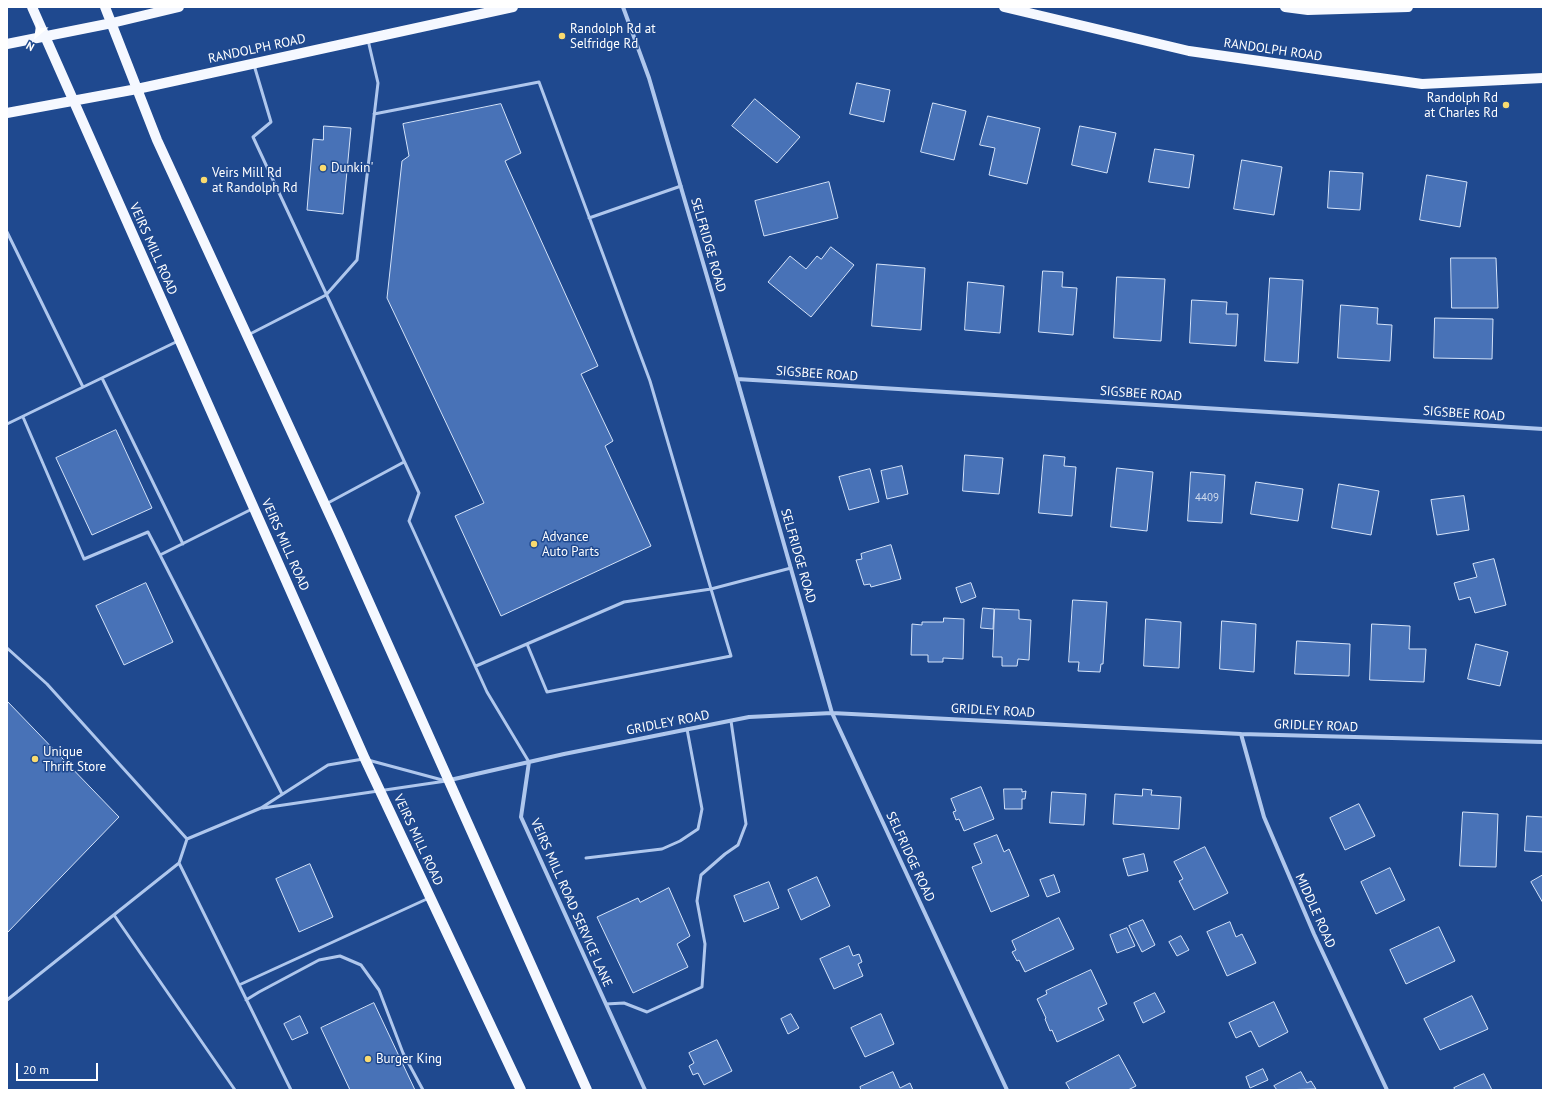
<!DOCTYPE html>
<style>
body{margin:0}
#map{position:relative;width:1550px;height:1097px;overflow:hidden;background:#1f498f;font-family:"PT Sans",sans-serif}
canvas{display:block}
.frame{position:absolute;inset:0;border:8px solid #fff;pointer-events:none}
.north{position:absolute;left:16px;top:16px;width:40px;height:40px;-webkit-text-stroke:3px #1f498f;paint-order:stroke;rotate:209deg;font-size:11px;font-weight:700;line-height:16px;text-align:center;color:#fff}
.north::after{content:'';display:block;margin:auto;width:14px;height:18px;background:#fff;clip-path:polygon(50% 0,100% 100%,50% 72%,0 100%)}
.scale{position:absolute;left:16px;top:1063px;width:82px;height:18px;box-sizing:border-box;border:2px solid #fff;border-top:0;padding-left:5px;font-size:12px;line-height:14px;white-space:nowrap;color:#fff;-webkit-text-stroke:3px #1f498f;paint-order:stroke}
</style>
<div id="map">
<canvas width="1550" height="1097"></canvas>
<div class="frame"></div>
<div class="north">N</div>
<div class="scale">20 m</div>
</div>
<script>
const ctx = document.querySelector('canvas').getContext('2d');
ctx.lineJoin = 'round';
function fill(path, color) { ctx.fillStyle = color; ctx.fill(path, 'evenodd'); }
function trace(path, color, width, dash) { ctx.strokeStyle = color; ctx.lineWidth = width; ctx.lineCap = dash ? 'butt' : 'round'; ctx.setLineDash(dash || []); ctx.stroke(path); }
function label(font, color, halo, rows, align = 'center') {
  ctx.font = font + ' "PT Sans",sans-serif'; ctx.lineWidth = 3; ctx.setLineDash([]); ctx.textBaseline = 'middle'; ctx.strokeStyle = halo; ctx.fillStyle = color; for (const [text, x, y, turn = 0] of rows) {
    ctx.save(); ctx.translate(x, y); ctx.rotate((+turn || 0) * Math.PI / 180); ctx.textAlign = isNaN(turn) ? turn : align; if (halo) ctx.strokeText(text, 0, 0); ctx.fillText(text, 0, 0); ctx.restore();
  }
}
const building = new Path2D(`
 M857 83 890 90 884 122 850 114Z
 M755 99 800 137 777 163 732 126Z
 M933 103 966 111 954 160 921 152Z
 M501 104 521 153 505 161 598 366 581 374 613 441 605 446 651 546 501 616 455 516 484 503 387 298 402 161 409 156 403 124Z
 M988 116 1040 128 1027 184 989 175 995 148 980 145Z
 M324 126 351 128 343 214 307 210 313 139 323 140Z
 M1080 126 1116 133 1107 173 1072 165Z
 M1155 149 1194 155 1189 188 1149 182Z
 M1242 160 1282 167 1274 215 1234 209Z
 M1330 171 1363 173 1360 210 1328 208Z
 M1427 175 1467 182 1460 227 1420 220Z
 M829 182 838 218 764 236 755 201Z
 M831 247 854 265 811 317 768 282 790 256 806 269 817 256 821 259Z
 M1451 258H1496L1498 308H1452Z
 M877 264 925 268 921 330 872 326Z
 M1043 271 1063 272 1062 287 1077 288 1073 335 1039 332Z
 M1117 277 1165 279 1161 341 1114 338Z
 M1270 278 1303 280 1298 363 1265 361Z
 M968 282 1004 286 1000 333 965 330Z
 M1192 300 1227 302 1226 314H1238L1236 346 1190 343Z
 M1341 305 1378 308 1377 324 1392 325 1390 361 1338 358Z
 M1435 318 1493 319 1492 359 1434 358Z
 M116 430 152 508 92 535 56 458Z
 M965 455 1003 458 999 494 963 491Z
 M1044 455 1065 457 1064 466 1076 467 1072 516 1039 513Z
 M902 466 908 494 887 499 881 471Z
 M1117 468 1153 472 1147 531 1111 527Z
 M870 469 879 502 849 510 839 477Z
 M1191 472 1225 475 1222 523 1188 521Z
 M1256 482 1303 489 1298 521 1251 514Z
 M1339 484 1379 491 1371 535 1332 528Z
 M1464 496 1469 530 1437 535 1431 500Z
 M891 545 901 579 871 587 870 584 864 585 856 560 862 559 861 554Z
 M1494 559 1506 605 1475 613 1470 597 1459 600 1454 583 1477 577 1473 564Z
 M146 583 173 642 124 665 96 606Z
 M971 583 976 597 961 603 956 588Z
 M1073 600 1107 602 1103 664H1101L1100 672 1078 671 1079 662H1069Z
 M983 608 994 609 993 629 981 628Z
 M995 609 1019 610V619L1031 620 1029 660 1018 659 1017 666H1002V657H993Z
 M944 618 964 619 963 659 943 658V662H928V655H911L912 624 922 625V622H943Z
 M1146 619 1181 622 1179 668 1144 666Z
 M1222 621 1256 624 1254 672 1220 669Z
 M1372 624 1410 626 1409 649H1426L1424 682 1370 680Z
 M1297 641 1350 644 1349 676 1295 674Z
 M1476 644 1508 652 1500 686 1468 679Z
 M7 701 119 817 7 933Z
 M981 787 994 819 964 831 959 819 956 820 953 812 956 811 951 799Z
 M1004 789H1022V792L1026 791 1025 799H1022V809H1005Z
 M1143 789 1152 790 1151 795 1181 797 1179 829 1113 824 1115 794 1142 796Z
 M1052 792 1086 794 1084 825 1050 823Z
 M1359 804 1375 836 1345 850 1330 818Z
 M1463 812 1498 814 1496 867 1460 866Z
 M1527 816 1543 817V852L1525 851Z
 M997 835 1004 852 1009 849 1029 896 991 912 972 867 982 863 974 844Z
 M1205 847 1228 893 1194 910 1179 881 1183 879 1174 862Z
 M1144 854 1148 871 1128 876 1123 859Z
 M310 864 333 917 299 932 276 879Z
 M1390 868 1405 900 1376 914 1361 882Z
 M1054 875 1060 892 1047 897 1040 880Z
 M1543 875V903L1531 882Z
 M817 877 830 906 801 920 788 890Z
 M769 882 779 908 744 922 734 896Z
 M669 888 690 936 677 944 688 967 633 993 597 917 638 898 640 902Z
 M1059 918 1074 949 1025 972 1019 960 1017 961 1012 952 1016 950 1012 941Z
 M1143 920 1155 945 1142 952 1129 926Z
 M1230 922 1236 937 1242 934 1256 963 1227 976 1207 932Z
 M1439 927 1455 961 1406 984 1390 950Z
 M1127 928 1135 946 1117 953 1110 935Z
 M1181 936 1189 950 1177 956 1169 942Z
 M849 946 853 956 859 954 862 962 858 964 863 976 834 989 820 959Z
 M1091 970 1107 1004 1098 1008 1104 1020 1057 1042 1052 1030 1050 1031 1045 1019 1046 1018 1037 999 1047 994 1046 991Z
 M1155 993 1165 1012 1143 1023 1134 1003Z
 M1472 996 1488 1029 1440 1050 1424 1019Z
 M1274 1002 1288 1032 1259 1047 1251 1031 1236 1038 1229 1023Z
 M374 1003 415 1090H350L321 1028Z
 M791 1014 799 1028 788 1034 781 1019Z
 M881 1014 894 1044 865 1057 851 1028Z
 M300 1016 308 1033 292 1040 284 1024Z
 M717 1040 732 1071 704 1085 698 1073 693 1075 689 1066 694 1063 689 1053Z
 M1119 1055 1136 1086 1128 1090H1070L1066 1083Z
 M1263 1069 1268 1080 1250 1088 1246 1077Z
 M893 1072 900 1088 910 1083 913 1090H861L860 1087Z
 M1301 1072 1307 1083 1311 1081 1316 1089 1277 1090 1274 1086Z
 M1484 1074 1492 1090H1455L1454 1088Z`);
const lane = new Path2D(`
 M254 65 271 122 253 137 419 493 409 521 487 692 529 762
 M374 114 539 82 650 381 711 589 791 568
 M589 218 681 186
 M7 232 83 387
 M248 335 326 295 357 260 378 83 368 40
 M102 378 183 544
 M23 417 84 559 148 532 160 555
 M7 424 178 341
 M326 504 404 462
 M252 509 160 555 282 794
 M7 648 47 684 187 839
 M476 666 624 602 711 589 731 656 547 692 527 644
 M368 760 446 781
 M263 808 446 781
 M586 858 662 849 680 841 698 829 702 809 687 729
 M114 915 235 1090
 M239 985 429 898
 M7 1000 179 863
 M246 1000 259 992 319 960 340 956 361 965 379 990 403 1053 423 1090
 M606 1004 624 1003 647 1012 702 987 705 944 697 901 701 875 725 854 738 845 746 824 731 721
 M291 1090 179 863 187 839 261 808 328 765 363 759`);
const street = new Path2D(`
 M623 7 649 78 737 379 832 713 1007 1090
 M737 379 1543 429
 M1241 734 1264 817 1314 934 1387 1090
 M529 762 521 817 645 1090
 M450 780 564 754 749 717 832 713 1241 734 1543 742`);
const primary = new Path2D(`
 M32 7 365 759 521 1090
 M105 7 157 140 339 535 587 1090
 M1004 7 1189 51 1422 84 1543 78
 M1285 7 1308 10 1408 7
 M7 44 112 23 179 7
 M7 113 137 89 513 7`);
const markers = [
 [562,36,4,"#fadb6f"],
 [1506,105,4,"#fadb6f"],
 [323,168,4,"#fadb6f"],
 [204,180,4,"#fadb6f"],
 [534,544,4,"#fadb6f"],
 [35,759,4,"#fadb6f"],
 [368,1059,4,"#fadb6f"]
];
const numberNames = [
 ["4409",1207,498]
];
const poiNames = [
 ["Randolph Rd at",570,29],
 ["Selfridge Rd",570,44],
 ["Randolph Rd",1498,98,"right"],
 ["at Charles Rd",1498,113,"right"],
 ["Dunkin'",331,168],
 ["Veirs Mill Rd",212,173],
 ["at Randolph Rd",212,188],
 ["Advance",542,537],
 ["Auto Parts",542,552],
 ["Unique",43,752],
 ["Thrift Store",43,767],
 ["Burger King",376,1059]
];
const streetNames = [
 ["RANDOLPH ROAD",257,49,-12],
 ["RANDOLPH ROAD",1273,50,8],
 ["SELFRIDGE ROAD",708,245,74],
 ["VEIRS MILL ROAD",153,249,66],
 ["SIGSBEE ROAD",817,374,4],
 ["SIGSBEE ROAD",1141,394,4],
 ["SIGSBEE ROAD",1464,414,4],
 ["VEIRS MILL ROAD",285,545,66],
 ["SELFRIDGE ROAD",798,556,74],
 ["GRIDLEY ROAD",993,711,3],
 ["GRIDLEY ROAD",668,723,-11],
 ["GRIDLEY ROAD",1316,726,2],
 ["VEIRS MILL ROAD",418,840,65],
 ["SELFRIDGE ROAD",910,857,65],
 ["VEIRS MILL ROAD SERVICE LANE",571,903,66],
 ["MIDDLE ROAD",1315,911,66]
];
fill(building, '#4872b7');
trace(building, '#d4e3f9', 1);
trace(lane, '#afc7ed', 3);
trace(street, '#afc7ed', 4);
trace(primary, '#f5f8ff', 10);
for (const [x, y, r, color] of markers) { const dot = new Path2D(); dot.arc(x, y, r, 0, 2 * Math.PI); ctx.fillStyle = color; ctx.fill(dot); trace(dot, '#1f498f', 1.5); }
label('11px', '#d1dced', null, numberNames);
label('13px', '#fff', '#1f498f', poiNames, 'left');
label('13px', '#fff', '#1f498f', streetNames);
</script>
